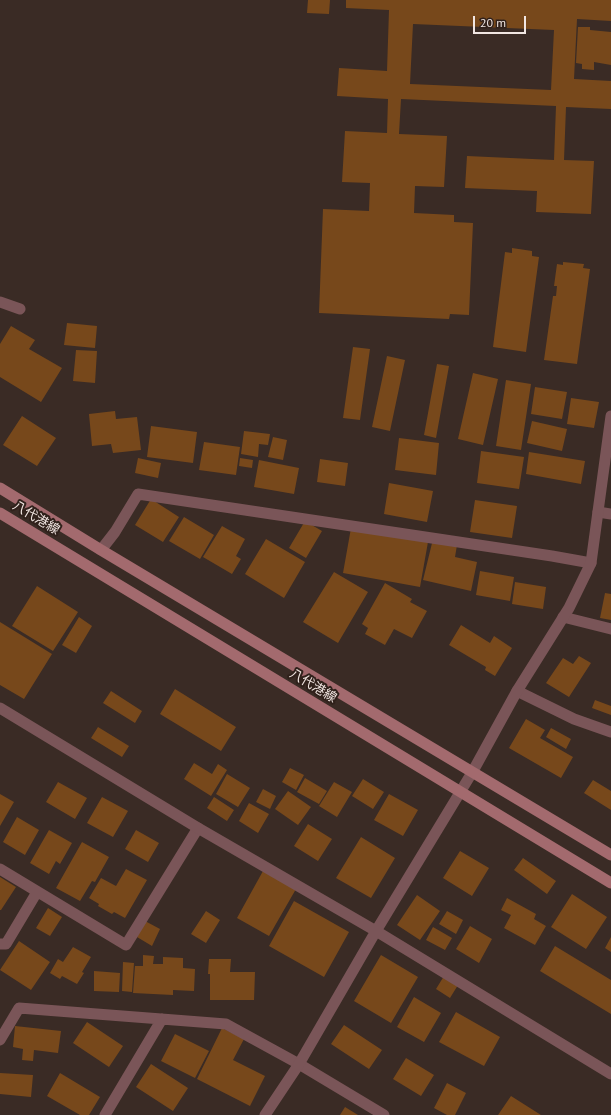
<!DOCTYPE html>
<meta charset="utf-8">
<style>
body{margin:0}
#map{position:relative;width:611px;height:1115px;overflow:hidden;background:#3a2b25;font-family:"PT Sans",sans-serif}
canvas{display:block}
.scale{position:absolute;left:473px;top:16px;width:53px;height:18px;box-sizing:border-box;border:2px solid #f1e6e2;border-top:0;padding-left:5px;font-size:12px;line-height:14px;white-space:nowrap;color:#f1e6e2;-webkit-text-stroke:3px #30211b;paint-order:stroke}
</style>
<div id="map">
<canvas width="611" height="1115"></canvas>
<div class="scale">20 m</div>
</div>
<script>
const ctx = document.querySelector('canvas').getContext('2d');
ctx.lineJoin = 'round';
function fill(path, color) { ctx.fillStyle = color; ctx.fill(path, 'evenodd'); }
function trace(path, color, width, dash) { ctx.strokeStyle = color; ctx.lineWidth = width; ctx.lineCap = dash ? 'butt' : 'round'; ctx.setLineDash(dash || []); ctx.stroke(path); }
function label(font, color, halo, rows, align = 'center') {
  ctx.font = font + ' "PT Sans","Noto Sans JP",sans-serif'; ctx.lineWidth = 4; ctx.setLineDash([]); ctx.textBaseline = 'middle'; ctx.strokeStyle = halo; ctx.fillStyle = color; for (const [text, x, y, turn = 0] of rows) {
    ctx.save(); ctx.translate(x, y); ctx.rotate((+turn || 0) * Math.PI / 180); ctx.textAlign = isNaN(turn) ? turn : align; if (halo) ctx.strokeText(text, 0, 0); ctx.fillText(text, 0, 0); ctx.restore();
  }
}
const building = new Path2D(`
 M308 0H330L329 14 307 13Z
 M346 0H611V21L577 19 574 79 611 81V109L566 107 564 160 594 161 591 214 536 212 537 191 465 188 467 156 554 160 556 106 401 99 399 134 447 136 444 187 415 186 414 213 454 215V222L473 223 469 315 450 314 449 319 319 313 323 209 369 211 370 183 342 182 345 131 387 133 388 99 337 96 339 68 387 71 389 10 346 8ZM413 24 554 30 551 90 410 84Z
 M578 27H590V30L611 32V65L594 62V70L582 69V64L576 63Z
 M512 248 532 251V256L539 257 526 352 493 347 505 252 512 253Z
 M563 262 584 264 583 268 590 269 577 364 544 360 553 296H556L557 286H554L557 264 563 265Z
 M67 323 97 326 95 348 64 345Z
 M11 326 35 340 29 349 62 368 41 402 0 377V344Z
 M353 347 370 349 360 420 343 418Z
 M76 350 97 351 95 383 73 381Z
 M387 356 405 360 390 431 372 427Z
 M437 364 449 366 436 438 424 435Z
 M473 373 498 379 483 445 458 439Z
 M506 380 531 384 521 450 496 446Z
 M535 387 567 392 562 419 531 414Z
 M571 398 599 402 594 428 567 424Z
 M115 411 116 419 137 417 141 450 113 453 111 444 92 446 89 414Z
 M22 416 56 438 37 466 3 445Z
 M532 421 567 429 562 451 527 443Z
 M151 426 197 432 193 463 147 457Z
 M244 431 270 434 268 445 259 444 258 457 241 454Z
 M273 437 287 440 283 460 268 457Z
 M399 438 439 443 436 475 395 470Z
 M204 442 240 447 236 475 199 470Z
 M481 451 524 457 519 489 477 483Z
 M529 452 585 461 581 484 526 474Z
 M138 458 161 463 158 478 135 473Z
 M240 458 253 460 252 468 239 466Z
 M320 459 348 463 345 486 317 482Z
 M259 460 299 468 294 494 254 487Z
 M389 483 433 491 427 522 384 514Z
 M151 499 179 517 163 542 135 525Z
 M475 500 517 506 512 538 470 532Z
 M184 517 214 535 200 559 169 541Z
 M305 521 322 531 306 558 289 548Z
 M222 526 245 539 236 556 241 559 232 574 203 557Z
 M351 528 428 542 420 587 343 573Z
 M266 539 305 562 284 598 245 574Z
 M433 539 457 545 455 557 477 562 471 591 423 580Z
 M480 571 514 577 510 601 476 595Z
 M334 572 368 592 338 643 303 622Z
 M515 582 546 587 543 609 512 604Z
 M385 583 412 599 410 602 427 611 412 638 394 629 385 645 365 634 368 628 362 624Z
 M37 586 78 612 53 651 12 626Z
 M605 593 611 594V620L600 618Z
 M79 617 92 626 76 653 62 645Z
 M0 622 52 654 24 699 0 685Z
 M461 625 490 643 494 636 512 648 495 676 485 670 486 667 449 645Z
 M579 656 591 663 569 697 546 683 563 658 573 664Z
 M175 689 236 727 221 751 160 714Z
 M111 691 142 711 135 723 103 703Z
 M595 700 611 706V715L592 708Z
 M526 719 545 730 540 738 573 757 561 778 509 748Z
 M98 727 129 746 122 757 91 738Z
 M551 728 571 739 566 749 546 737Z
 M194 763 212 774 218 764 227 770 211 796 184 779Z
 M290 768 304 775 296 790 282 782Z
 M227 774 250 788 238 807 216 794Z
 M305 778 327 791 319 804 297 792Z
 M363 779 384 792 373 809 352 796Z
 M593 780 611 791V810L584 793Z
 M58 782 87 798 75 819 46 802Z
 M334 782 352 792 337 817 319 806Z
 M263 789 276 796 270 809 256 802Z
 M288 791 311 807 298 825 275 809Z
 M0 794 14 802 0 826Z
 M389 794 418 810 403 836 374 820Z
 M102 797 128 811 113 837 87 823Z
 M214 797 234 810 227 821 207 808Z
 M249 803 269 814 258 833 239 821Z
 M17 817 39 830 25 855 3 842Z
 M308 824 332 839 318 861 294 846Z
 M49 830 72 843 60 864 56 861 49 874 30 863Z
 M136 830 159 843 148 862 125 849Z
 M361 837 395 858 371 898 336 878Z
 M82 842 109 857 95 882 92 881 80 901 56 888Z
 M460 851 489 868 472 896 443 878Z
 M523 858 556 881 547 894 514 870Z
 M126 869 147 880 125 918 114 912 112 914 98 906 99 904 89 898 101 878 116 886Z
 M263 871 296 889 269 936 237 918Z
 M0 877 16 887 1 910H0Z
 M572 894 607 917 586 949 551 927Z
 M417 895 440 911 420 940 397 925Z
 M507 898 536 914 534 919 546 926 535 945 504 928 511 915 501 910Z
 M294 901 349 932 324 977 269 946Z
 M48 908 62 917 50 936 36 928Z
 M206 911 220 920 206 943 191 934Z
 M447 911 463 920 456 934 439 924Z
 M145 921 160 929 152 946 137 937Z
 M470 926 492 939 479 963 456 949Z
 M433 927 452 938 445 950 426 940Z
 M611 937V952L605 948Z
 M19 941 50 962 31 990 0 970Z
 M555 946 611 980V1014L540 971Z
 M73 947 91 957 82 972 84 973 77 984 62 976 60 979 50 973 58 959 63 962Z
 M143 955 154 956 153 964H163V957L183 958V968L195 969 194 991 173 990V995L133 993 135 966H143Z
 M381 955 418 977 391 1023 354 1001Z
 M209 959H231L230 972H255L254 1000H210V974H208Z
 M123 962 134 963 132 992 122 991Z
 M94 971 120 973 119 992 94 991Z
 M444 976 458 985 450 998 436 989Z
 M414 997 441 1013 424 1042 397 1027Z
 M456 1012 500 1037 484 1066 439 1042Z
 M87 1022 123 1046 109 1067 73 1043Z
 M344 1025 382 1050 369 1069 331 1044Z
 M15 1026 61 1031 58 1053 34 1050 33 1061 22 1060 23 1049 13 1047Z
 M222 1028 244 1039 233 1060 265 1076 250 1106 197 1079Z
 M175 1034 209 1051 195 1078 161 1061Z
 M406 1058 434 1075 421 1096 393 1079Z
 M151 1064 188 1088 173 1111 136 1087Z
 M0 1073 33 1075 31 1097 0 1094Z
 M60 1073 100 1097 89 1115H80L47 1096Z
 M447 1083 466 1093 455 1115H447L434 1108Z
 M511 1096 541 1115H498Z
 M345 1107 358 1115H340Z`);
const minor = new Path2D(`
 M0 302 20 309
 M598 512 611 514
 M101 550 115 532 138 494 552 556 591 563
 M563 617 611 629
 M517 691 574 719 611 732
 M0 869 126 945 198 828
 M0 944H6L37 892
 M0 1040 19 1008 226 1024 299 1064 384 1115
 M105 1115 162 1019`);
const tertiary = new Path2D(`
 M0 708 198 828 376 931 611 1074
 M265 1115 299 1064 376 931 473 771 517 691 569 608 591 563 611 416`);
const secondary = new Path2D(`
 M0 488 101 550 611 855
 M0 513 611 883`);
const streetNames = [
 ["八代港線",36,518,31],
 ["八代港線",313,686,31]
];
fill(building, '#77481b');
trace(minor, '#7a5558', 11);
trace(tertiary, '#7a5558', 11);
trace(secondary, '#a36a6e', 11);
label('13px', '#f1e6e2', '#30211b', streetNames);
</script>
